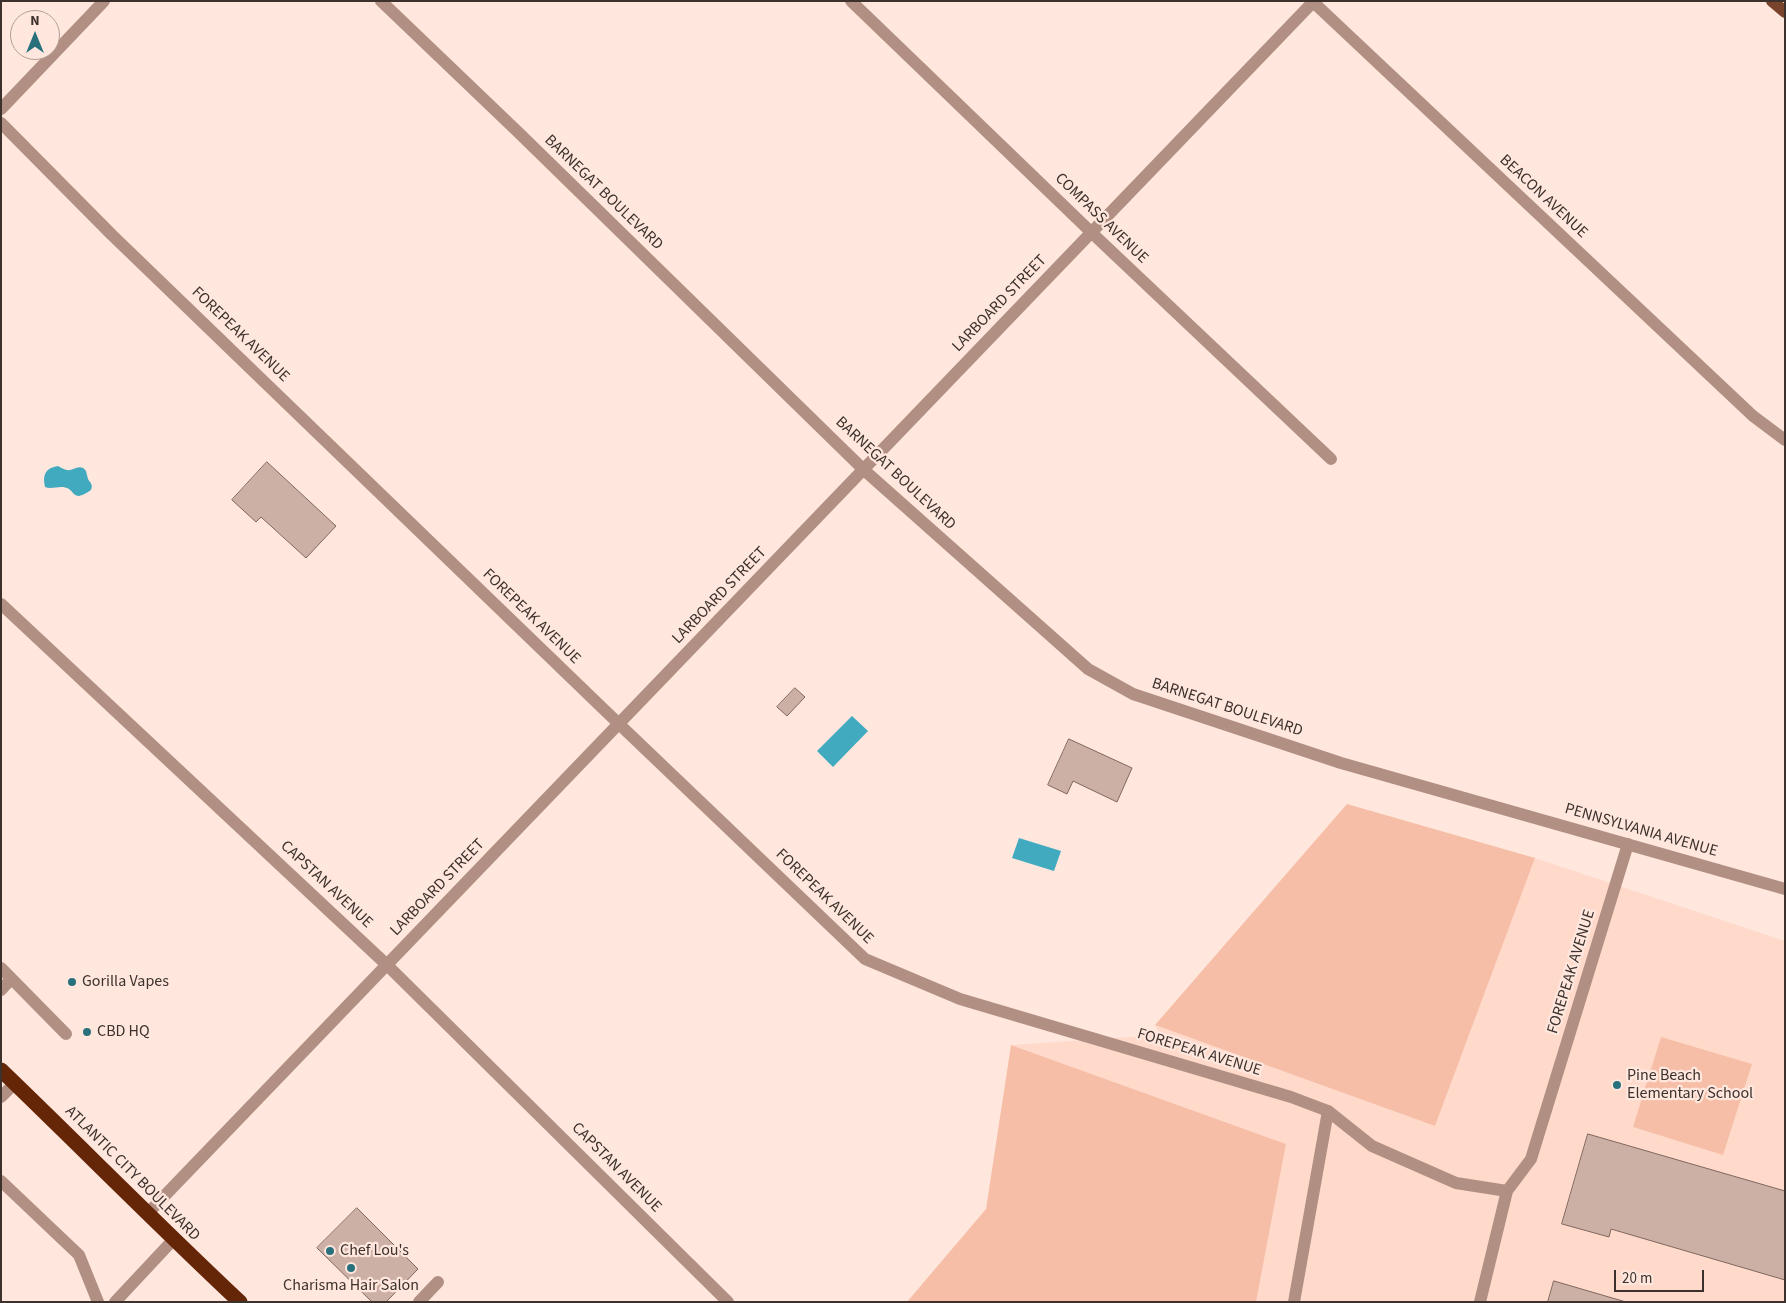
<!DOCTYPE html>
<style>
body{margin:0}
#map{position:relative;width:1786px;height:1303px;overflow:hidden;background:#ffe7de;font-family:"Source Sans 3",sans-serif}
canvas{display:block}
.frame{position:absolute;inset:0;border:2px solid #3c312c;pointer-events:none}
.north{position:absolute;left:10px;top:10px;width:50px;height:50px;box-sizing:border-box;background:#ffe7de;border:1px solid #b19e97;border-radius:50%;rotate:0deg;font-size:14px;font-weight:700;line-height:20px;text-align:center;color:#3c312c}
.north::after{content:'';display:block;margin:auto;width:18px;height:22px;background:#29707d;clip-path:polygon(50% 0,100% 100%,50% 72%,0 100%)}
.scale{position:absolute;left:1614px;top:1270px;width:90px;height:22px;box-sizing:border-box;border:2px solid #3c312c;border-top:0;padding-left:6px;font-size:15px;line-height:18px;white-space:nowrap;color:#3c312c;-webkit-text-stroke:4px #ffe7de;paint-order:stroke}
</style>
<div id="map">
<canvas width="1786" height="1303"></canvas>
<div class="frame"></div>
<div class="north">N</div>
<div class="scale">20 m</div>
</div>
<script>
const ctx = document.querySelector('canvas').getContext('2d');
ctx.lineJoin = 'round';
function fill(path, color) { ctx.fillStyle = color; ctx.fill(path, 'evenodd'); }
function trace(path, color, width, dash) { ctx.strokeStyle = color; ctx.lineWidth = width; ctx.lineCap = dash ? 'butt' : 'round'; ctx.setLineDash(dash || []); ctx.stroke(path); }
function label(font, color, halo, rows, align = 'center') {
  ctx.font = font + ' "Source Sans 3",sans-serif'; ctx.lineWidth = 4.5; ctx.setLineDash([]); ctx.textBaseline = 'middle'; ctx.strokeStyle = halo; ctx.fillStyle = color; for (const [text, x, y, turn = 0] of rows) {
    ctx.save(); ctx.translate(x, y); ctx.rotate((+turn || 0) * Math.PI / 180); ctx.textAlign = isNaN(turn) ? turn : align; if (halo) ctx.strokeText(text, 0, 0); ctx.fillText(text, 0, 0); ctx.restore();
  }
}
const built = new Path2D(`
 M1535 858 1785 941V1302H1256L1286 1144 1011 1045 1160 1035 1155 1025 1435 1126Z`);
const green = new Path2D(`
 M1347 804 1535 858 1435 1126 1155 1025Z
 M1661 1037 1752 1064 1723 1155 1633 1127Z
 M1011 1045 1286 1144 1256 1302H907L986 1209Z`);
const water = new Path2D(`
 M58 466C62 468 66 471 70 470 76 469 81 464 86 471 86 472 88 478 88 479 91 484 93 484 91 490 88 492 83 495 79 496 74 496 73 492 69 489 61 484 53 490 45 487 42 474 46 468 58 466Z
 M852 716 868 731 833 767 817 751Z
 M1019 838 1061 851 1054 871 1012 858Z`);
const building = new Path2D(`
 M267 462 336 526 306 558 261 517 256 522 232 500Z
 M795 688 805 697 787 716 777 707Z
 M1069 739 1132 768 1117 802 1073 781 1067 794 1048 785Z
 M1588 1134 1785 1191V1280L1611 1229 1609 1237 1562 1224Z
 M357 1208 418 1269 386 1302H372L317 1248Z
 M1554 1281 1626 1302H1548Z`);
const minor = new Path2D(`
 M381 1 519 133 864 470 1088 669 1133 694 1341 763 1785 889
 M851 1 1092 233 1331 459
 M1312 1 1753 416 1785 440
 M1 109 104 1
 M1 123 112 235 619 724 865 959 960 999 1291 1097 1328 1111 1372 1146 1456 1183 1507 1191 1531 1159 1628 844
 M1 604 387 965 728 1302
 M1 968 66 1034
 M1 990 11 979
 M1 1097 15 1083
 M1 1181 79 1255 98 1302
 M148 1213 1314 1
 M115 1302 173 1240
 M419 1302 438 1282
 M1294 1302 1328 1111
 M1480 1302 1507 1191`);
const major = new Path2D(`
 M1772 1 1785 12`);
const highway = new Path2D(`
 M1 1070C81 1147 159 1226 240 1302`);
const markers = [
 [72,982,5,"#29707d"],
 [87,1032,5,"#29707d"],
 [1617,1085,5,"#29707d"],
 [330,1251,5,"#29707d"],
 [351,1268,5,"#29707d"]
];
const streetNames = [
 ["BARNEGAT BOULEVARD",603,193,44],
 ["BEACON AVENUE",1543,197,43],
 ["COMPASS AVENUE",1101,219,44],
 ["LARBOARD STREET",1000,304,-46],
 ["FOREPEAK AVENUE",240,335,44],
 ["BARNEGAT BOULEVARD",895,474,43],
 ["LARBOARD STREET",720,596,-46],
 ["FOREPEAK AVENUE",531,617,44],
 ["BARNEGAT BOULEVARD",1227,708,18],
 ["PENNSYLVANIA AVENUE",1641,831,16],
 ["CAPSTAN AVENUE",326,885,43],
 ["LARBOARD STREET",438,888,-46],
 ["FOREPEAK AVENUE",824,897,44],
 ["FOREPEAK AVENUE",1572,972,-73],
 ["FOREPEAK AVENUE",1199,1053,17],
 ["CAPSTAN AVENUE",616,1168,45],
 ["ATLANTIC CITY BOULEVARD",132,1174,45]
];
const poiNames = [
 ["Gorilla Vapes",82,982],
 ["CBD HQ",97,1032],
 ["Pine Beach",1627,1076],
 ["Elementary School",1627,1094],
 ["Chef Lou's",340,1251],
 ["Charisma Hair Salon",351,1286,"center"]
];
fill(built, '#ffdacb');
fill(green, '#f7bea7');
fill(water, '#41aabf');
fill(building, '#ccb0a5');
trace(building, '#80675d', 1);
trace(minor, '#b19083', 12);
trace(major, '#7a432c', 12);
trace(highway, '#652608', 15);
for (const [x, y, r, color] of markers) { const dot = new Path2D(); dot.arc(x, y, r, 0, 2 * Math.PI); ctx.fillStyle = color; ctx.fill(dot); trace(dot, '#ffe7de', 2); }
label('16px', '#3c312c', '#ffe7de', streetNames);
label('16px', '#3c312c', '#ffe7de', poiNames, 'left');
</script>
